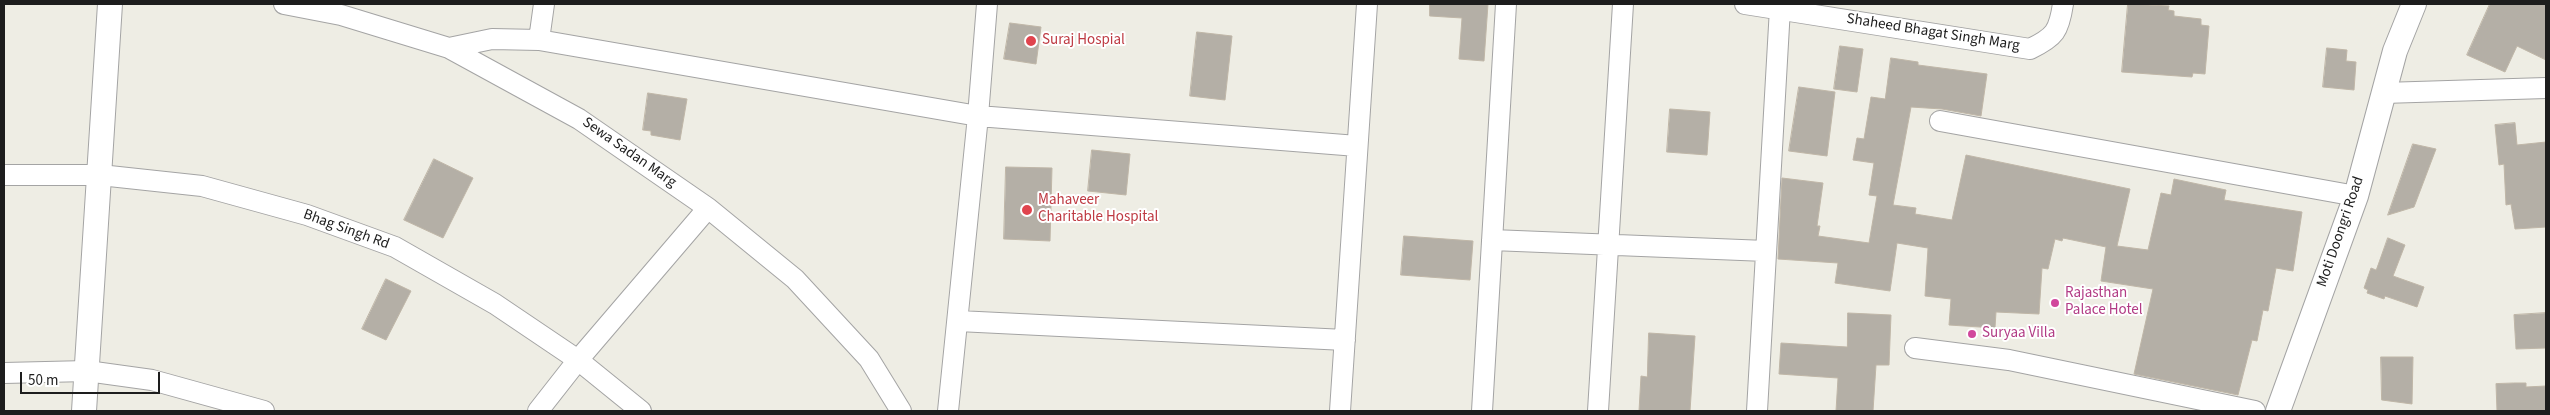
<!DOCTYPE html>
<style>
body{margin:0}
#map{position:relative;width:2550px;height:415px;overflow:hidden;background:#eeede4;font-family:"Source Sans 3",sans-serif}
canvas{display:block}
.frame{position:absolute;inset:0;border:5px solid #1d1d1d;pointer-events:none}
.scale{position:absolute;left:20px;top:372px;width:140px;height:22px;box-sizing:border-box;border:2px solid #1d1d1d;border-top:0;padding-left:6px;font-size:15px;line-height:18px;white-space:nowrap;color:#1d1d1d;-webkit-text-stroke:4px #fff;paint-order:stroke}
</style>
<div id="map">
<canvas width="2550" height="415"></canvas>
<div class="frame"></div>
<div class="scale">50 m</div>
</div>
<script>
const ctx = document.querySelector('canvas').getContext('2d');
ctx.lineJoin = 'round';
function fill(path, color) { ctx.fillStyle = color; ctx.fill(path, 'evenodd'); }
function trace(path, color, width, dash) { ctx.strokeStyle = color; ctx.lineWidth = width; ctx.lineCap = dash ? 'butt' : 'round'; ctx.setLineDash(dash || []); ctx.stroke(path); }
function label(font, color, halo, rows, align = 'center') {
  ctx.font = font + ' "Source Sans 3",sans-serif'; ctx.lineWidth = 4; ctx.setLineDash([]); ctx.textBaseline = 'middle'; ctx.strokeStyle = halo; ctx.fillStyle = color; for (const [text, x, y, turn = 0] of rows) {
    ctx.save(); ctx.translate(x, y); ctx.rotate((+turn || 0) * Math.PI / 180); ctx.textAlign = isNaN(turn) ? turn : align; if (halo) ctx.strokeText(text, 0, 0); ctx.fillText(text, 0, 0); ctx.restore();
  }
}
const building = new Path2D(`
 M1430 4H1488L1484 61 1459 59 1462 18 1430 16Z
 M2128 4 2169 6 2168 10 2174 11V16L2201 19V25L2209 26 2205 74 2193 73 2192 77 2122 72Z
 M2490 4H2546V60L2517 46 2505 72 2467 55Z
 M1010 23 1041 27 1036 64 1004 59Z
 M1197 32 1232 36 1225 100 1190 96Z
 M1840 46 1863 49 1857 92 1834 89Z
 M2327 48 2347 50 2346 61 2356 62 2354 90 2323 87Z
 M1891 58 1918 62V65L1987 74 1981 116 1942 109 1911 107 1893 205 1916 208 1915 214 1952 220 1966 155 2130 189 2117 246 2148 250 2161 193 2171 195 2174 179 2226 190 2224 200 2302 212 2293 271 2276 268 2268 311 2263 310 2257 341 2252 340 2238 395 2134 374 2153 289 2101 281 2106 247 2063 238 2062 241 2055 239 2048 269 2042 268 2039 314 1996 312 1995 328 1949 325 1951 299 1925 296 1928 248 1897 243 1890 291 1835 283 1838 263 1778 259 1782 178 1823 183 1817 226H1820L1818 236 1869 243 1877 196 1869 195 1874 163 1853 160 1857 138 1864 139 1871 97 1885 99Z
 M1799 87 1835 92 1827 156 1789 151Z
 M648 93 687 99 680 140 651 135V131L643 130Z
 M1670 109 1710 112 1707 155 1667 152Z
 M2515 123 2517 145 2546 142V227L2515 229 2511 204 2506 205 2504 164 2499 165 2495 125Z
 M2413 144 2436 149 2414 207 2388 215Z
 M1092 150 1130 154 1126 195 1088 191Z
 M434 159 473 178 443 238 404 220Z
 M1006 167 1052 168 1050 241 1004 239Z
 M1404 236 1473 241 1470 280 1401 275Z
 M2388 238 2405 245 2393 276 2424 287 2417 307 2385 296 2384 299 2367 293 2368 290 2364 288 2371 268 2376 270Z
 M386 279 411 291 386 340 362 329Z
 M1848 313 1891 315 1889 365H1876L1873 411H1836L1838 378 1779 374 1781 343 1847 347Z
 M2546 313V348L2516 349 2514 315Z
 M1649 333 1695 336 1690 411H1639L1641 376 1647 377Z
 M2381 357H2413L2412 404 2382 400Z
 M2514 383H2526V387L2546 386V411H2497L2496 384Z`);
const minor = new Path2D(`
 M284 4 341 15 449 48 579 119 708 208 795 279 869 359 901 411
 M1745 4 2030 49C2055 37 2059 31 2063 4
 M539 40 544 4
 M449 48 492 39 539 40 978 116 1357 146
 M2383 93 2546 88
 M1940 121 2356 196
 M4 175H100L202 186 307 215 395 247 495 304 578 360 641 411
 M1492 240 1766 251
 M958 321 1345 340
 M1915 348 2009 360 2255 411
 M4 373 87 371 152 380 264 411
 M538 411 578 360 708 208
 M948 411 978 116 987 4
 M1340 411 1367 4
 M1482 411 1506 4
 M1598 411 1623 4
 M1757 411 1780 8`);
const tertiary = new Path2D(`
 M84 411 110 4
 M2278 411 2356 196 2395 51 2414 4`);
const markers = [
 [1031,41,6,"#e0444e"],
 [1027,210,6,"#e0444e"],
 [2055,303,5,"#d1479c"],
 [1972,334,5,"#d1479c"]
];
const streetNames = [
 ["Shaheed Bhagat Singh Marg",1933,33,9],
 ["Sewa Sadan Marg",629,153,35],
 ["Bhag Singh Rd",346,230,20],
 ["Moti Doongri Road",2341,232,-71]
];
const healthNames = [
 ["Suraj Hospial",1042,41],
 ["Mahaveer",1038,201],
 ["Charitable Hospital",1038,218]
];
const hotelNames = [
 ["Rajasthan",2065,294],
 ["Palace Hotel",2065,311],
 ["Suryaa Villa",1982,334]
];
fill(building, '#b4afa6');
trace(building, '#bfb6a7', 1);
trace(minor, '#a4a4a4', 22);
trace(tertiary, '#a4a4a4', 26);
trace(minor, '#fff', 20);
trace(tertiary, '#fff', 24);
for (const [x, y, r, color] of markers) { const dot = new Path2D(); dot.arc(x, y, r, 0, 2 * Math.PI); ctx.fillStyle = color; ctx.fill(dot); trace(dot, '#fff', 2); }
label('15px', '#1d1d1d', '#fff', streetNames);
label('15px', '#be3a42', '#fff', healthNames, 'left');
label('15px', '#b23c85', '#fff', hotelNames, 'left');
</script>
